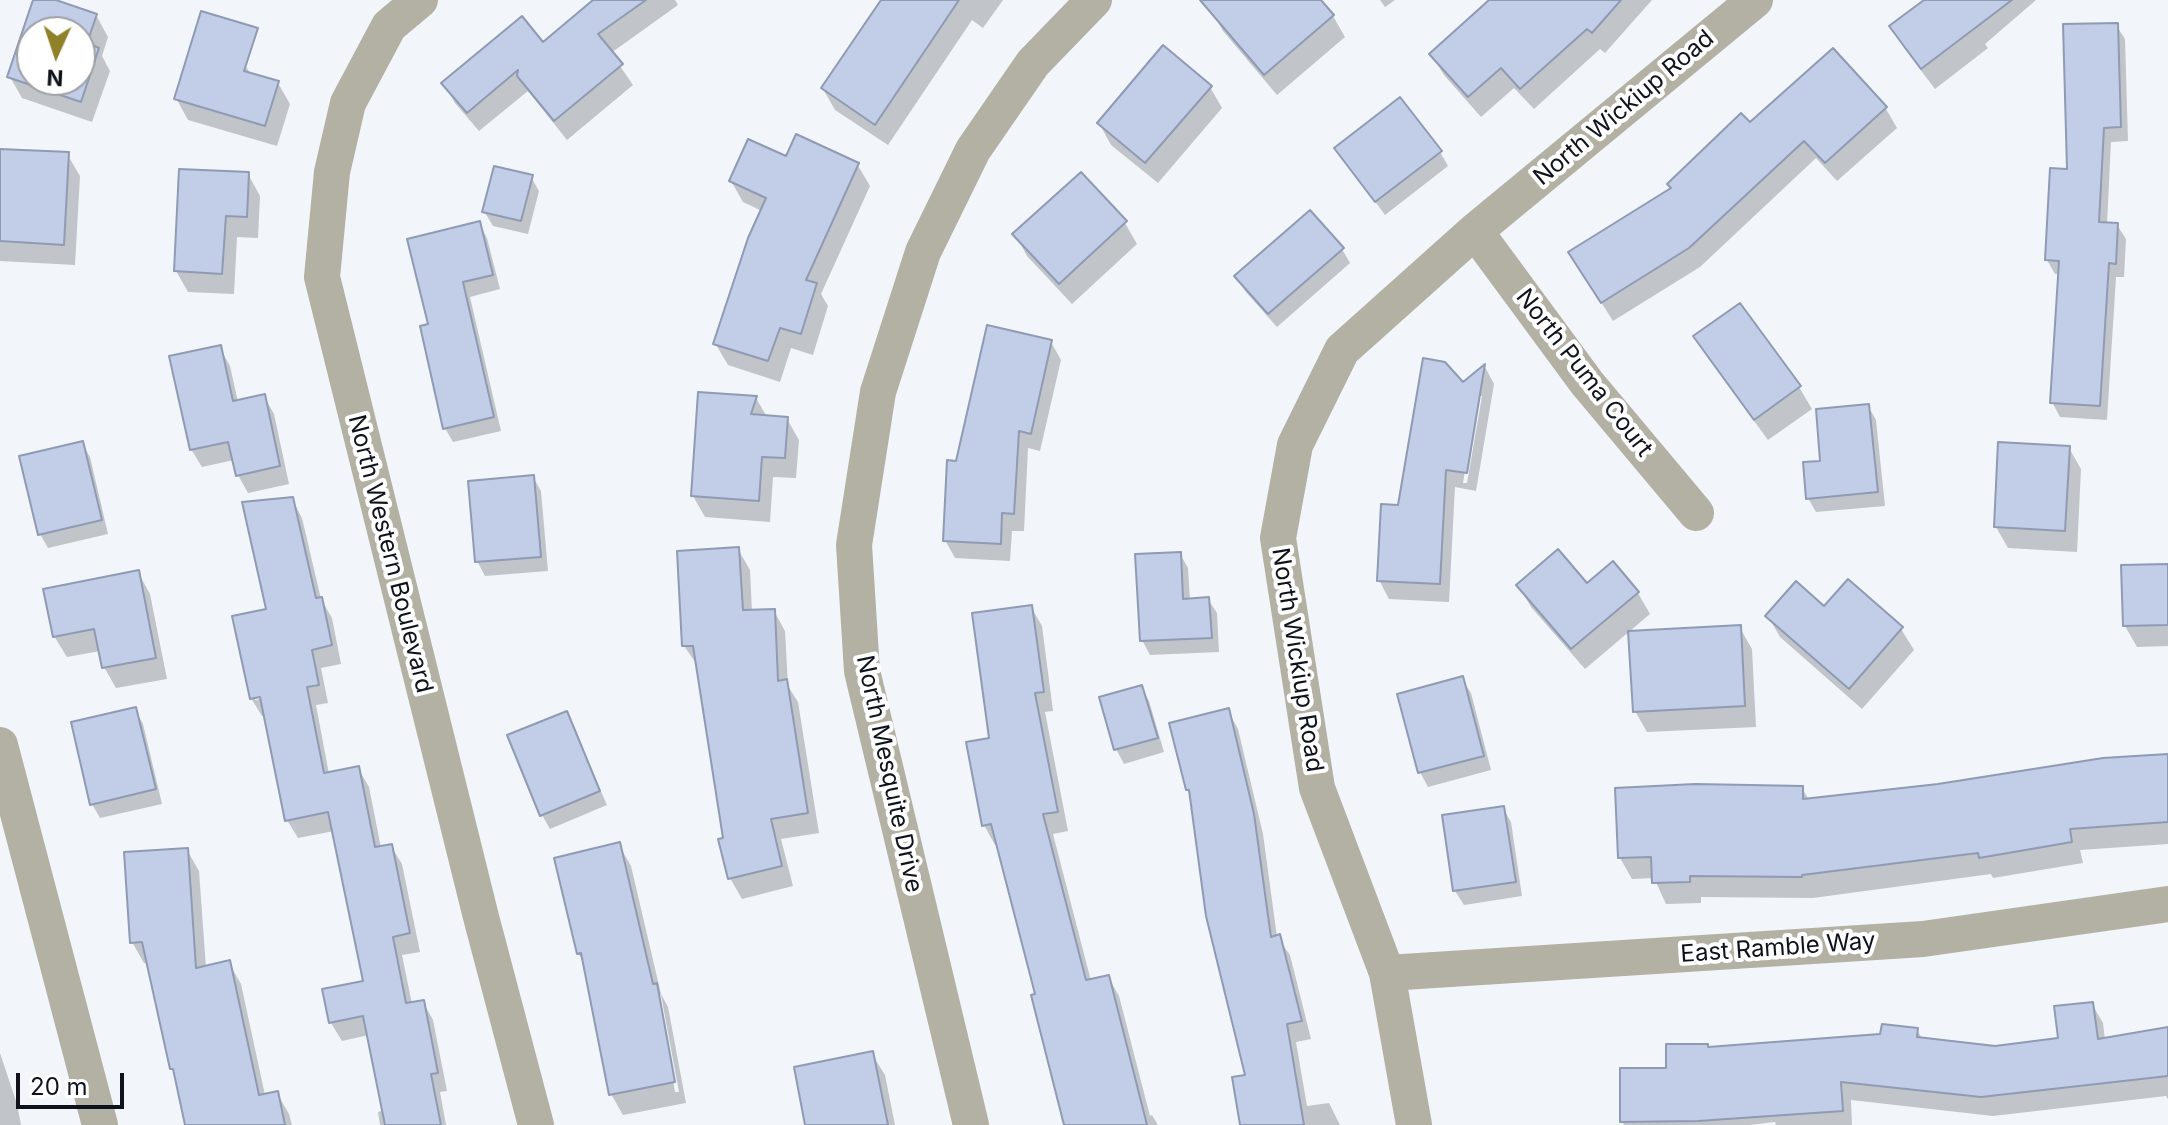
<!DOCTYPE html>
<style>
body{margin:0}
#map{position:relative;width:2168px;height:1125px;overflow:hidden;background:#f2f5fa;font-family:Inter,sans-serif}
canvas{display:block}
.north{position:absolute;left:16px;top:16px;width:80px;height:80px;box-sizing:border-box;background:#fff;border:2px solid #9fa0a4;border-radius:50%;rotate:183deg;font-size:22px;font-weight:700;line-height:32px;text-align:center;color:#0f121b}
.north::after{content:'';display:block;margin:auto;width:28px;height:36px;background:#8f8128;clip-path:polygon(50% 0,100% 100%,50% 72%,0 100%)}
.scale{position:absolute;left:16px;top:1073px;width:108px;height:36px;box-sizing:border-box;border:4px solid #0f121b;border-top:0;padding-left:10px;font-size:24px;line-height:28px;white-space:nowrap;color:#0f121b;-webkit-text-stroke:6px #fff;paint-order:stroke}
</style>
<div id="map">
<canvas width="2168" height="1125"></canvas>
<div class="north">N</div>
<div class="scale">20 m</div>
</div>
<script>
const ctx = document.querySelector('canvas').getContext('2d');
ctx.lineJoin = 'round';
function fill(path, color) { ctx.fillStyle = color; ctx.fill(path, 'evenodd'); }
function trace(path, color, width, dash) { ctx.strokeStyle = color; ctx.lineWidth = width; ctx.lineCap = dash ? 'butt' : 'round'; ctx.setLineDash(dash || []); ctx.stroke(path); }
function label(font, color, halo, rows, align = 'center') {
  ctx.font = font + ' Inter,sans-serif'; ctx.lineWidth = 8; ctx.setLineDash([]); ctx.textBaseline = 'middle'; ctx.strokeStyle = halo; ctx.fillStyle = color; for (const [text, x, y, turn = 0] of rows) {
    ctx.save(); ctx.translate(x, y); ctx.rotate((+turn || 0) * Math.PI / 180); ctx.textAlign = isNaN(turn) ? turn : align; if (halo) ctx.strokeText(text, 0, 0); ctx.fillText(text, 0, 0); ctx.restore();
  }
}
const shadow = new Path2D(`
 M35 0H50L96 15 108 37 102 56 110 71 92 122 22 98 10 77ZM32 32H80V80H32Z
 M596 0H675L678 5 611 53 633 85 567 140 528 91 479 131 455 103 444 83 543 45Z
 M883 0H1003L983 28 972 20 888 145 835 110 823 89Z
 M1222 0H1319L1333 16 1345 37 1277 95 1223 31 1211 10Z
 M1380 0H1395L1385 7Z
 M1492 0H1652L1605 53 1600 49 1534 109 1514 88 1481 117 1444 75 1431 54Z
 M1925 0H2036L1985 44 1988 48 1935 89 1904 48 1892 27Z
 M2116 25 2125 39 2128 141 2111 142 2107 224 2117 225 2126 239 2124 277H2116L2107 420 2060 417 2052 402 2060 274H2055L2047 260 2069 171Z
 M1833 51 1886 109 1897 128 1837 181 1816 158 1700 267 1613 321 1582 272Z
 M245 65 251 75 278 83 290 104 277 146 188 120 176 98Z
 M1210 87 1222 108 1158 183 1111 145 1099 123Z
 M1336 149 1440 152 1448 166 1385 215Z
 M0 151 67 154 80 176 75 265 0 261Z
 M857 164 870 186 821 294 828 306 813 355 791 348 780 382 728 365 715 343 762 211 743 202 731 181Z
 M248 174 260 196 258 238 237 237 234 294 188 292 176 271Z
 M531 177 539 191 528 234 493 226 484 211Z
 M479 223 487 238 500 289 470 297 501 431 453 442 445 428 431 326Z
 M1125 223 1137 244 1072 304 1027 256 1015 234Z
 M1342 249 1350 263 1277 327 1245 291 1237 276Z
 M1739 305 1799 387 1812 409 1768 440 1708 358 1695 337Z
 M1051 342 1061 360 1040 451 1028 448 1024 531H1012L1010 561 955 558 945 540 958 463Z
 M220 348 230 366 238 402 264 396 274 414 289 484 248 493 238 475 234 460 202 467 191 449Z
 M1485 367 1494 384 1476 491 1455 487 1449 602 1389 599 1379 580 1399 507 1463 385ZM1478 396H1482L1467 483H1463Z
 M756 398 767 417 787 419 799 440 796 478 773 477 770 522 705 517 693 496Z
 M1868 406 1876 420 1885 506 1816 512 1808 498Z
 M82 443 90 457 108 534 48 548 40 534Z
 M2069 448 2081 469 2077 552 2008 548 1996 527Z
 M533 477 541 491 548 571 485 576 477 561Z
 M292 499 302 518 321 599 332 618 341 664 321 668 328 703 316 705 329 774 358 768 369 787 381 848 391 846 402 864 420 952 402 955 412 1004 423 1002 433 1020 447 1091 440 1092 446 1125H380L378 1112 384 1110 369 1035 342 1041 331 1023 325 991 365 982 334 831 298 838 287 820 266 716H262L251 698ZM255 696 271 697 255 700Z
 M738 549 750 570 752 612 774 611 785 631 788 686 798 702 819 833 781 839 793 886 742 899 730 878 698 666 684 646Z
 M1180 554 1188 568 1190 600 1208 599 1217 613 1219 652 1150 655 1142 640Z
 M1613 564 1638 593 1650 614 1585 669 1531 607 1518 585 1587 586Z
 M2168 566V646L2137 647 2125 626Z
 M138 572 150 594 167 679 116 688 104 667 100 651 67 657 54 636Z
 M1031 607 1042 626 1053 711 1045 712 1068 831 1053 834 1091 981 1108 977 1119 996 1150 1116 1152 1115 1158 1125H1066L1037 995 998 844 995 845 984 825 992 739Z
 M1824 609 1901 629 1914 650 1862 709 1780 637 1768 616Z
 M1740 628 1752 649 1756 727 1647 732 1635 711Z
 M1462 679 1471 693 1491 770 1428 787 1420 772Z
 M1141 687 1149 701 1164 752 1124 764 1116 749Z
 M135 709 143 724 162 804 100 818 92 804Z
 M1228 711 1238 729 1263 834 1277 937 1290 955 1311 1039 1296 1042 1307 1106 1329 1103 1340 1125H1242L1248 1077 1192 797 1187 790Z
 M566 713 607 805 550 829 542 815Z
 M2168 756V844L2080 850 2083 863 1993 878 1991 874 1813 898 1701 897V903L1666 904 1654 878 1632 879 1620 858 1802 788 1809 800Z
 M1503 808 1511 822 1522 896 1464 905 1455 891 1444 816Z
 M619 845 631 866 661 994 668 1007 686 1103 623 1115 611 1094 586 966 578 953ZM656 990 661 995 679 1092H675Z
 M187 850 199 871 206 968 229 963 241 984 265 1095 277 1093 289 1114 292 1125H187L176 1076 172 1069 149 963H144L132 942Z
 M2092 1004 2103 1023 2105 1040 2168 1029V1099L2166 1096 1993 1116 1851 1100 1852 1125H1776L1775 1122 1750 1125H1624L1622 1121 1668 1070 1709 1048 1882 1036 1917 1030 1923 1040 1995 1048 2060 1039Z
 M0 1053 17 1104 21 1125H0Z
 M872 1054 885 1075 895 1125H807Z`);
const building = new Path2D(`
 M33 0H56L97 14 87 43 99 48 81 102 7 77ZM32 32H80V80H32Z
 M593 0H646L598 34 623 64 554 121 517 76 518 70 467 113 441 83 522 16 543 42Z
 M881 0H959L875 125 821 88Z
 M1200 0H1321L1334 15 1264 75Z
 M1489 0H1621L1592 33 1587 29 1520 89 1501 68 1468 97 1429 54Z
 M1924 0H2012L1921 69 1889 26Z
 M201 11 258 28 244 71 279 81 265 126 174 99Z
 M2118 23 2121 127 2104 128 2099 222 2118 223 2116 264 2109 263 2100 406 2050 403 2059 261 2045 260 2050 168 2067 169 2063 24Z
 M1163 45 1212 86 1145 163 1097 123Z
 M1833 48 1887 107 1825 163 1804 141 1689 248 1601 303 1568 252 1671 188 1667 184 1741 113 1750 122Z
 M1400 97 1442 151 1375 202 1334 148Z
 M796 134 859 163 806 280 817 283 801 334 780 328 768 361 713 344 748 238 766 198 729 181 748 139 786 156Z
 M0 149 69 152 64 245 0 241Z
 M494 166 533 175 521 221 482 212Z
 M179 169 249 172 247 217 226 216 222 274 174 271Z
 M1081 172 1127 221 1059 284 1012 234Z
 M1310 210 1344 248 1268 314 1234 276Z
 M480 221 493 275 463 282 494 417 443 429 420 326 428 324 407 239Z
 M1740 303 1801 386 1754 420 1693 336Z
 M987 325 1052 340 1031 434 1019 431 1014 514 1002 513 1001 544 943 541 947 460 956 461Z
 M221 345 233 401 265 394 280 466 236 476 228 442 190 450 169 356Z
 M1423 358 1445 362 1463 382 1485 364 1467 473 1446 470 1440 584 1377 581 1381 504 1398 505Z
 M698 392 757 396 751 414 788 417 785 458 762 457 759 501 691 496Z
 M1869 404 1878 492 1806 499 1803 462 1820 461 1816 409Z
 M83 441 102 520 38 535 19 456Z
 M1998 442 2070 446 2065 531 1994 527Z
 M534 475 541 557 475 562 468 481Z
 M293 497 316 598 322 597 332 645 312 650 319 685 307 687 324 773 359 766 375 847 392 844 410 933 393 937 406 1003 424 1000 438 1073 431 1074 441 1125H385L363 1016 329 1023 322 989 363 981 328 812 285 821 260 697 250 699 232 616 266 609 242 502Z
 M739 547 743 610 775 609 778 681 787 679 808 813 771 819 782 866 728 879 718 839 723 838 693 646H682L677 551Z
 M1558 549 1587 583 1613 561 1639 592 1571 649 1516 585Z
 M1181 552 1183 599 1209 597 1212 638 1140 641 1135 554Z
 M2168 564V625L2123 626 2121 565Z
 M139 570 156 658 102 668 94 629 53 637 43 589Z
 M1848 579 1903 627 1849 689 1765 616 1796 581 1824 606Z
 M1032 605 1044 692 1035 693 1058 812 1043 814 1086 980 1109 975 1147 1125H1064L1031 995 1035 994 991 824 982 826 966 742 989 738 972 613Z
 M1741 625 1745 706 1633 712 1628 631Z
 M1463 676 1484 756 1418 773 1397 694Z
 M1142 685 1158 738 1114 750 1099 697Z
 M136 707 156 789 90 805 71 722Z
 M1229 708 1254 814 1271 937 1280 934 1302 1021 1287 1024 1304 1125H1240L1232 1077 1245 1075 1206 916 1189 790H1186L1169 723Z
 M567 711 600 791 540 816 507 735Z
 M2168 754V822L2070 829 2072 842 1979 858 1978 853 1802 875V877L1690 876V882L1652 883 1651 857 1618 858 1615 788 1695 784 1803 786V799L1938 784 2103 758Z
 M1504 806 1516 882 1453 891 1442 815Z
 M620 842 653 984 657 983 675 1082 609 1095 581 953 577 954 554 858Z
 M188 848 196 968 230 960 259 1095 278 1091 285 1125H185L173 1069H170L142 942 130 943 124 852Z
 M2093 1002 2098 1039 2168 1027V1076L1981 1097 1841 1082 1843 1111 1698 1121 1620 1122V1068H1666V1044H1708V1047L1880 1034 1882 1024 1918 1028 1917 1037 1995 1046 2058 1038 2054 1006Z
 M873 1051 888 1125H805L794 1067Z`);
const minor = new Path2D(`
 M420 0 389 26 348 103 332 172 322 277 481 917 536 1125
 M1475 231 1587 383 1696 513
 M0 745 100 1125
 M1387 973 1923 939 2168 904
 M971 1125 862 671 854 545 878 392 923 252 973 150 1033 63 1094 0
 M1414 1125 1387 973 1317 788 1278 538 1295 445 1342 350 1475 231 1755 0`);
const streetNames = [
 ["North Wickiup Road",1624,108,-40],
 ["North Puma Court",1584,373,52],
 ["North Western Boulevard",390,554,76],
 ["North Wickiup Road",1297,660,81],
 ["North Mesquite Drive",889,774,78],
 ["East Ramble Way",1778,948,-4]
];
fill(shadow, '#0003');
fill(building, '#c2cde7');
trace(building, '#8f9ab3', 2);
trace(minor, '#b3b1a4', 36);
label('24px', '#0f121b', '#fff', streetNames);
</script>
